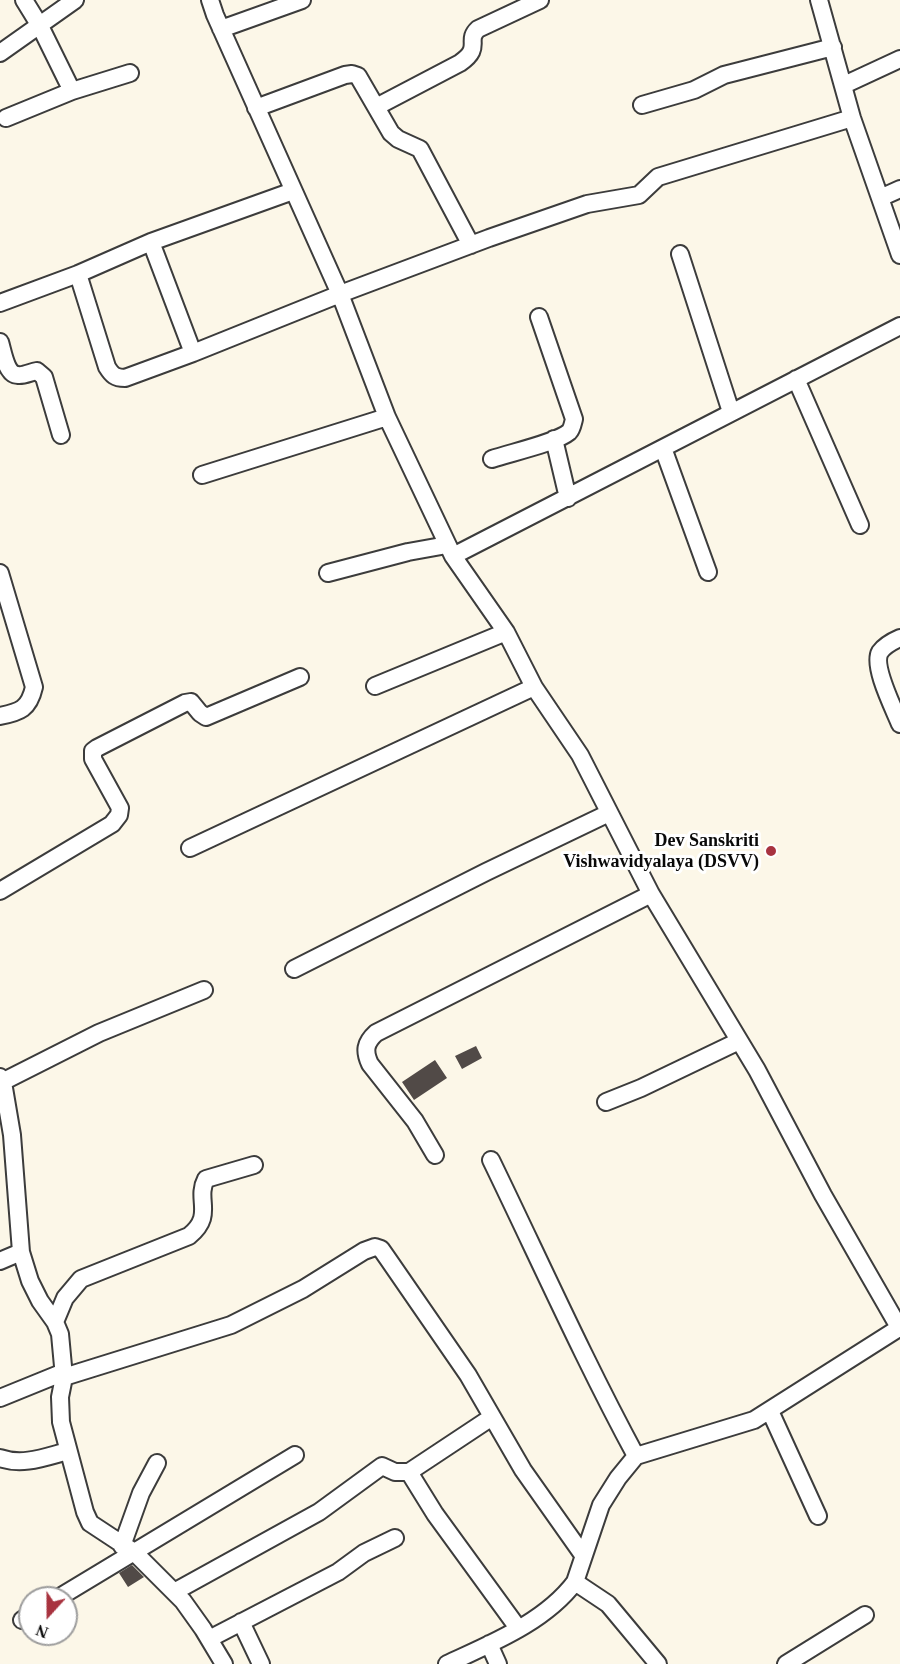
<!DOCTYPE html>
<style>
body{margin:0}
#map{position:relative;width:900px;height:1664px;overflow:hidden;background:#fcf7e8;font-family:"Times New Roman",serif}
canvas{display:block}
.north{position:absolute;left:18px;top:1586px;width:60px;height:60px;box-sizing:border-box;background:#fff;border:2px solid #9d9d9d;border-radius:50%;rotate:201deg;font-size:16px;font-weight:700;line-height:24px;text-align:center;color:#090909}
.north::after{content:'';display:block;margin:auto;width:21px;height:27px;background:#a8333f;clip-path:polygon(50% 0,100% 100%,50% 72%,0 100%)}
</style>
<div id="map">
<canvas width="900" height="1664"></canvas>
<div class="north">N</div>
</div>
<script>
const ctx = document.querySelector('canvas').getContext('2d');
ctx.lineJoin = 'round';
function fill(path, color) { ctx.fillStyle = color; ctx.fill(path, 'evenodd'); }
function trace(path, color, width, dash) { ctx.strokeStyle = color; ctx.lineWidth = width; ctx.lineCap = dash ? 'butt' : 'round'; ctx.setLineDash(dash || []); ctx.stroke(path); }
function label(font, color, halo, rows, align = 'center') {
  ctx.font = font + ' "Times New Roman",serif'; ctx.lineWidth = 6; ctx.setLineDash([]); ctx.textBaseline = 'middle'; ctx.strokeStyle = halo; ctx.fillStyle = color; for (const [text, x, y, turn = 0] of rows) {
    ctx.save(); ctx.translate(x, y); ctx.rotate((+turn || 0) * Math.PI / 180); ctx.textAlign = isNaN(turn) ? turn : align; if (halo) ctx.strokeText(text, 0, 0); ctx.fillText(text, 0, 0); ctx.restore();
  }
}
const building = new Path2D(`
 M476 1046 482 1058 462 1069 455 1056Z
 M435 1060 447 1078 414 1100 402 1082Z
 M132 1565 144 1577 128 1587 119 1573Z`);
const minor = new Path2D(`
 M24 0 40 26 72 91
 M210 0 215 15 340 294 387 417 453 556 506 632 534 687 580 755 651 894 757 1070 823 1195 900 1329
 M819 0 852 118 900 255
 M221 29 302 0
 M0 53 75 0
 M844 85 900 59
 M642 105 694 90 724 75 833 47
 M376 107 460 63C483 47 465 41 478 29L540 0
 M256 108 345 75 352 74 358 76 391 133 398 139 420 149 471 245
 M6 118 72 91 130 73
 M880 198 900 189
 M151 242 193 353
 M680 254 731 412
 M78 274 107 367C112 375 115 378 125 378L193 353 340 294 489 238 587 204 639 195 658 177 852 118
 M0 303 78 274 151 242 293 191
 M0 342C3 351 6 375 18 375 23 376 31 372 37 371L44 377 61 435
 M796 379 860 525
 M554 439 568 498
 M663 448 708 572
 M492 459C509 453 556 443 569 432 572 429 573 423 574 419L539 317
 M202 475 387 417
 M453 556 900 326
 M0 573 34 687C29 709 20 712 0 716
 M328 573 408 552 447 545
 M900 638C893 641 885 645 880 652 872 666 894 709 900 724
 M375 686 506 632
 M190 848 534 687
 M0 891 112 824 119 815 120 808 93 759V751L97 748 185 703 191 702 200 713 206 717 300 677
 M294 969 486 872 609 813
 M0 1077 4 1088 12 1135 21 1252 30 1281 40 1301 55 1322 60 1334 64 1377 60 1397 61 1422 85 1512 90 1523 134 1552 183 1601 203 1629 224 1664
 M2 1082 99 1033 204 990
 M606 1102 641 1088 739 1041
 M435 1155 415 1121 370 1064C364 1051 365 1043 376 1033L651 894
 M491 1160C539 1259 584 1360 636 1456
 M0 1261 21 1252
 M55 1322 65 1298 81 1279 189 1236C215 1215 195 1200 206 1179L254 1165
 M64 1377 231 1325 303 1289 364 1251 375 1247 381 1249 388 1259 468 1375 523 1470 583 1555
 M0 1398 64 1372
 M770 1411 818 1516
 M492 1417 409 1472 435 1514 518 1628
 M0 1458C23 1466 45 1457 68 1451
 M122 1546 141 1493 157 1463
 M575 1582 608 1604 658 1664
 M174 1592 319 1512 382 1466 395 1472H409
 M58 1598 295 1455
 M22 1620 30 1615
 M241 1622 261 1664
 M209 1639 338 1572 364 1553 395 1538
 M489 1644 498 1664
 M447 1664C492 1643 545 1622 575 1582L601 1505 618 1478 636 1456 754 1420 899 1328
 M786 1664 865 1615`);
const markers = [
 [771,851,6,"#a8333f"]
];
const poiNames = [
 ["Dev Sanskriti",759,841],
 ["Vishwavidyalaya (DSVV)",759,862]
];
fill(building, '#514a47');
trace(minor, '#3c3c3c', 20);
trace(minor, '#fff', 16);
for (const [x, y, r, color] of markers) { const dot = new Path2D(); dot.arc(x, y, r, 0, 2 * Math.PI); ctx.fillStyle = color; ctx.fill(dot); trace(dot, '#fff', 2); }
label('bold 18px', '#090909', '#fff', poiNames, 'right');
</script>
